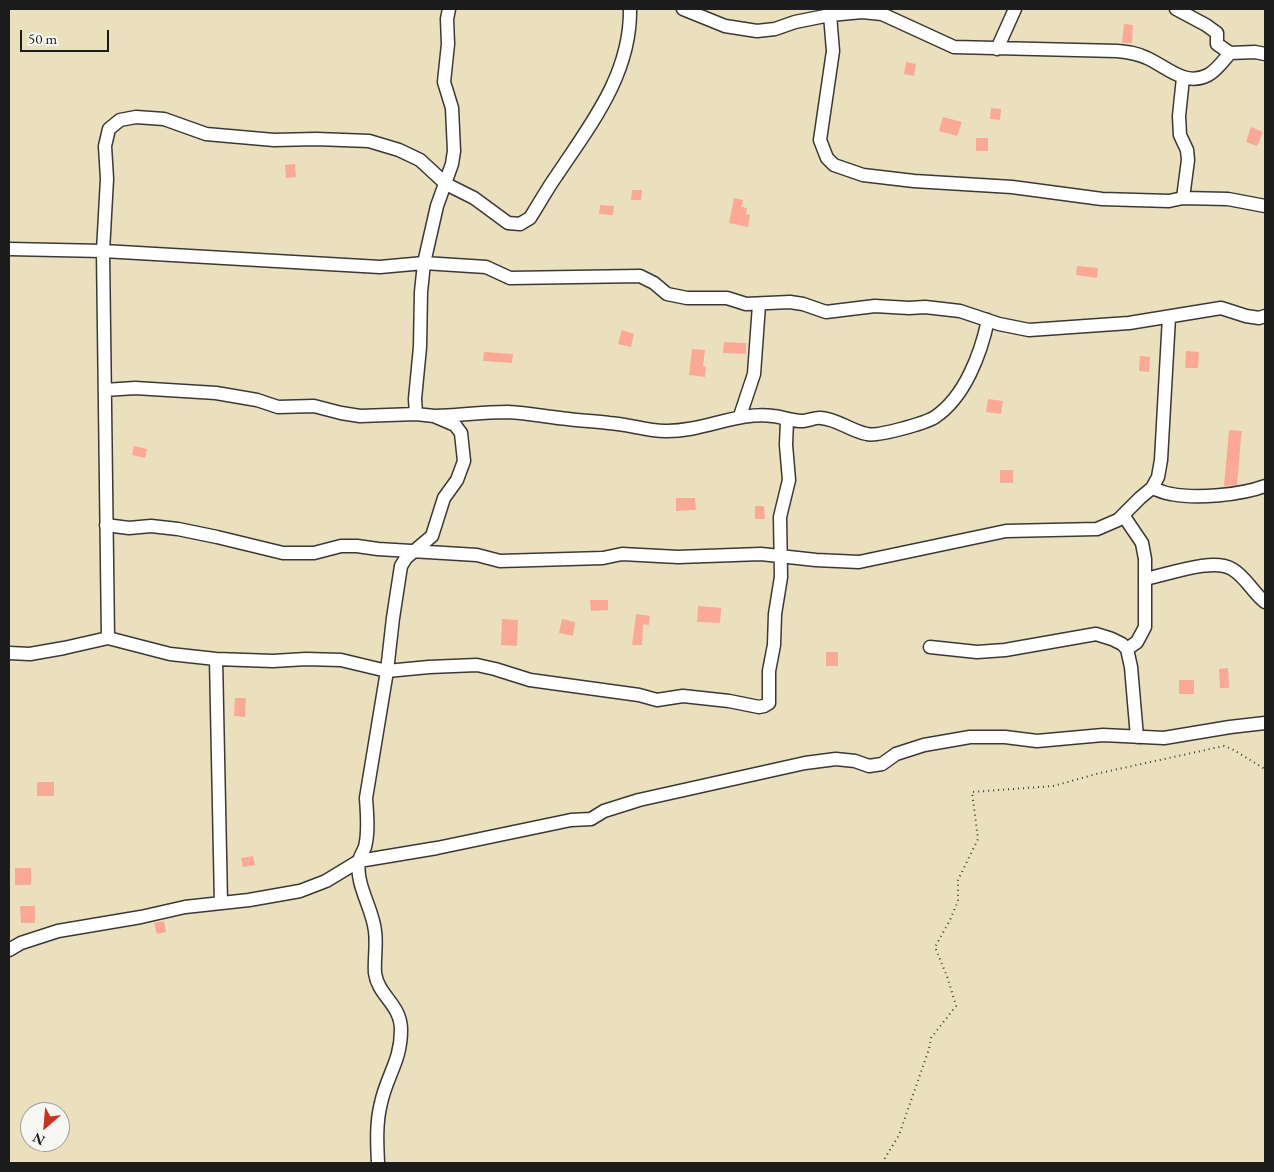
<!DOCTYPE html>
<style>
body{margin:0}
#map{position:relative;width:1274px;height:1172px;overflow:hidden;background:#eae0be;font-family:"EB Garamond",serif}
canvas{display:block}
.frame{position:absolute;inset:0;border:10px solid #1c1c1c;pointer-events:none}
.north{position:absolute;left:20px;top:1102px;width:50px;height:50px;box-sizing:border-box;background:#f6f6f2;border:1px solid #9f9f9c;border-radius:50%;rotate:207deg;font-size:14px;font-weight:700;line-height:20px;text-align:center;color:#1c1c1c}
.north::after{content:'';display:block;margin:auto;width:18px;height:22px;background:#c8321e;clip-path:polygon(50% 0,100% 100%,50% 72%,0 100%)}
.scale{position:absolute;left:20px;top:30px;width:89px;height:22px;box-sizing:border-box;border:2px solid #1c1c1c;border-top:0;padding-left:6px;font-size:15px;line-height:18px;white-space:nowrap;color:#1c1c1c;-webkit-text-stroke:4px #f6f6f2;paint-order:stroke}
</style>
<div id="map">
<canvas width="1274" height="1172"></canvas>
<div class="frame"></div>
<div class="north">N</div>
<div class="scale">50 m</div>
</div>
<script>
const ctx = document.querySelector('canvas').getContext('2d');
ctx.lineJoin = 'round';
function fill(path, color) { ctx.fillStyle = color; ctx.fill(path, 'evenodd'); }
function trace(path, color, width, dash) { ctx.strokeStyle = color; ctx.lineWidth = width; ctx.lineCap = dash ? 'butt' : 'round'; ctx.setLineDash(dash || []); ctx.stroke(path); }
const building = new Path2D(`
 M1124 24 1133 25 1132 43H1122Z
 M906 62 916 64 914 76 904 74Z
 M991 108 1001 109 1000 120 990 119Z
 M943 117 962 122 957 136 939 131Z
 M1251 127 1263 132 1257 146 1246 142Z
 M976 138H988V151H976Z
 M295 164 296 177 286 178 285 165Z
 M632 190H642L641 200H631Z
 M734 198 743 200 741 207 747 208 746 214 750 215 748 227 729 223Z
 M600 205 614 206 613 215 599 214Z
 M1077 266 1098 268 1097 278 1076 275Z
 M622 330 634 334 631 347 618 344Z
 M724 342 746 343V354L723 353Z
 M692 349 705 350 703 366 706 367 705 377 689 375Z
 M1186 351 1199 352 1198 368H1185Z
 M484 352 513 354 512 363 483 361Z
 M1140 356 1150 357 1149 372 1139 371Z
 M988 399 1003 401 1001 414 986 412Z
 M1229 430 1242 431 1241 438 1237 485 1224 486Z
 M134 446 147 449 145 458 132 455Z
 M1000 470H1013V483H1000Z
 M676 498H695L696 510 676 511Z
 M755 506H764L765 519H755Z
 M590 600H608V610L591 611Z
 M698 606 721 608 720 623 697 622Z
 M636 614 650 616 649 625 643 624 642 645H632Z
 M502 619 518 620 517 646 501 645Z
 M562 619 575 622 573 636 559 633Z
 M826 652H838V666H826Z
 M1228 668 1229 688H1220L1219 669Z
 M1179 680H1194V694H1179Z
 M235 698H246L245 717 234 716Z
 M37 782H54V796H37Z
 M253 856 255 865 243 867 241 858Z
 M15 868H31V885H15Z
 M20 906H35V923H21Z
 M164 921 166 932 157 934 154 923Z`);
const path = new Path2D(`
 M882 1163 899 1135 929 1049 931 1038 956 1006 948 979 935 947 950 920 958 901V880L978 839 972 792 1053 786 1100 773 1224 746 1232 749 1265 769`);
const street = new Path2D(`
 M683 9 725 26 757 31 775 29 795 22 830 15 862 12 882 14 954 47 1117 51C1128 52 1137 53 1147 58 1167 67 1185 87 1208 75 1216 71 1224 60 1230 53L1255 52 1265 54
 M1176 9 1206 25 1217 33V44L1230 53
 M830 15 833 51 820 140 827 158 834 165 863 175 914 181 1012 187 1102 199 1169 201 1183 198 1228 199 1265 206
 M997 49 1015 9
 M1183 78 1179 116 1180 135 1187 150 1188 160 1183 198
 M9 249 103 251 380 267 424 263 486 267 510 278 640 276 654 283 667 294 687 298H727L746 304 790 302 803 304 826 312 875 306 909 308 925 307 960 311 999 324 1029 330 1129 323 1221 308 1246 316 1259 318 1265 316
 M105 390 135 388 216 393 257 400 278 407 314 406 341 413 360 416 416 414
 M436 416C460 415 484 412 508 412 528 413 548 417 568 419 581 421 595 421 609 423 628 424 646 431 665 431 702 432 738 411 773 416 783 417 791 421 802 421 808 421 815 417 821 418 837 419 851 431 867 434 877 437 926 423 935 417 965 397 981 353 988 320
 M740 416 754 374 759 305
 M1152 488C1158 490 1164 493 1171 494 1197 499 1241 495 1265 486
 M1123 515 1142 543 1145 559V627L1137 642 1127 649
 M106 525 129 528 151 526 178 529 217 537 283 553H314L341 546H357L378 549 477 555 500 561 603 558 622 554 678 557 761 554 816 560 859 562 1006 531 1097 529 1118 520 1140 498 1152 488 1158 477 1161 460 1169 317
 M1145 579C1167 575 1213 557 1232 569 1246 577 1253 593 1265 602
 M108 638 103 251 107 179 105 146 109 129 120 120 136 117 164 119 206 134 274 140 316 139 369 141 399 150 420 160 446 184 474 198 508 223 520 224 530 218C539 204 547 189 557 175 591 124 631 74 630 9
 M930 647 977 652 1005 650 1096 634 1112 639 1122 644 1127 649 1131 667 1137 737
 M9 653 30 654 64 648 108 638 170 654 216 659 273 661 306 659 341 660 387 671 429 667 477 665 495 669 530 680 639 695 657 700 683 696 729 701 759 707 764 706 769 703V671L774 645 775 614 781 577 780 517 789 480 786 445 787 420
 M216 659 221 903
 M9 950 21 943 58 931 141 917 185 907 249 900 300 891 326 881 359 861 437 848 571 820 591 819 604 811 639 800 805 763 836 759 855 761 869 766 882 764 896 754 924 745 970 737H1005L1037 741 1103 735 1164 738 1230 727 1265 723
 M378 1163C377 1143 376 1122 381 1103 387 1075 401 1061 401 1030 401 1004 378 996 375 973 374 959 377 945 375 931 373 909 355 884 359 861 360 856 363 852 365 847 369 831 367 814 366 798L387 671 393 618 401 566 406 558 432 536 444 498 457 480 464 461 461 433 455 425 434 416 416 414 415 399 420 347 421 292 424 263 437 206 452 164 454 151 452 108 444 82 448 44 447 19 449 9`);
fill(building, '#fca896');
trace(street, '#3b3934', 15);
trace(path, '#3b3934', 2, [1, 4]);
trace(street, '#fff', 12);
</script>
